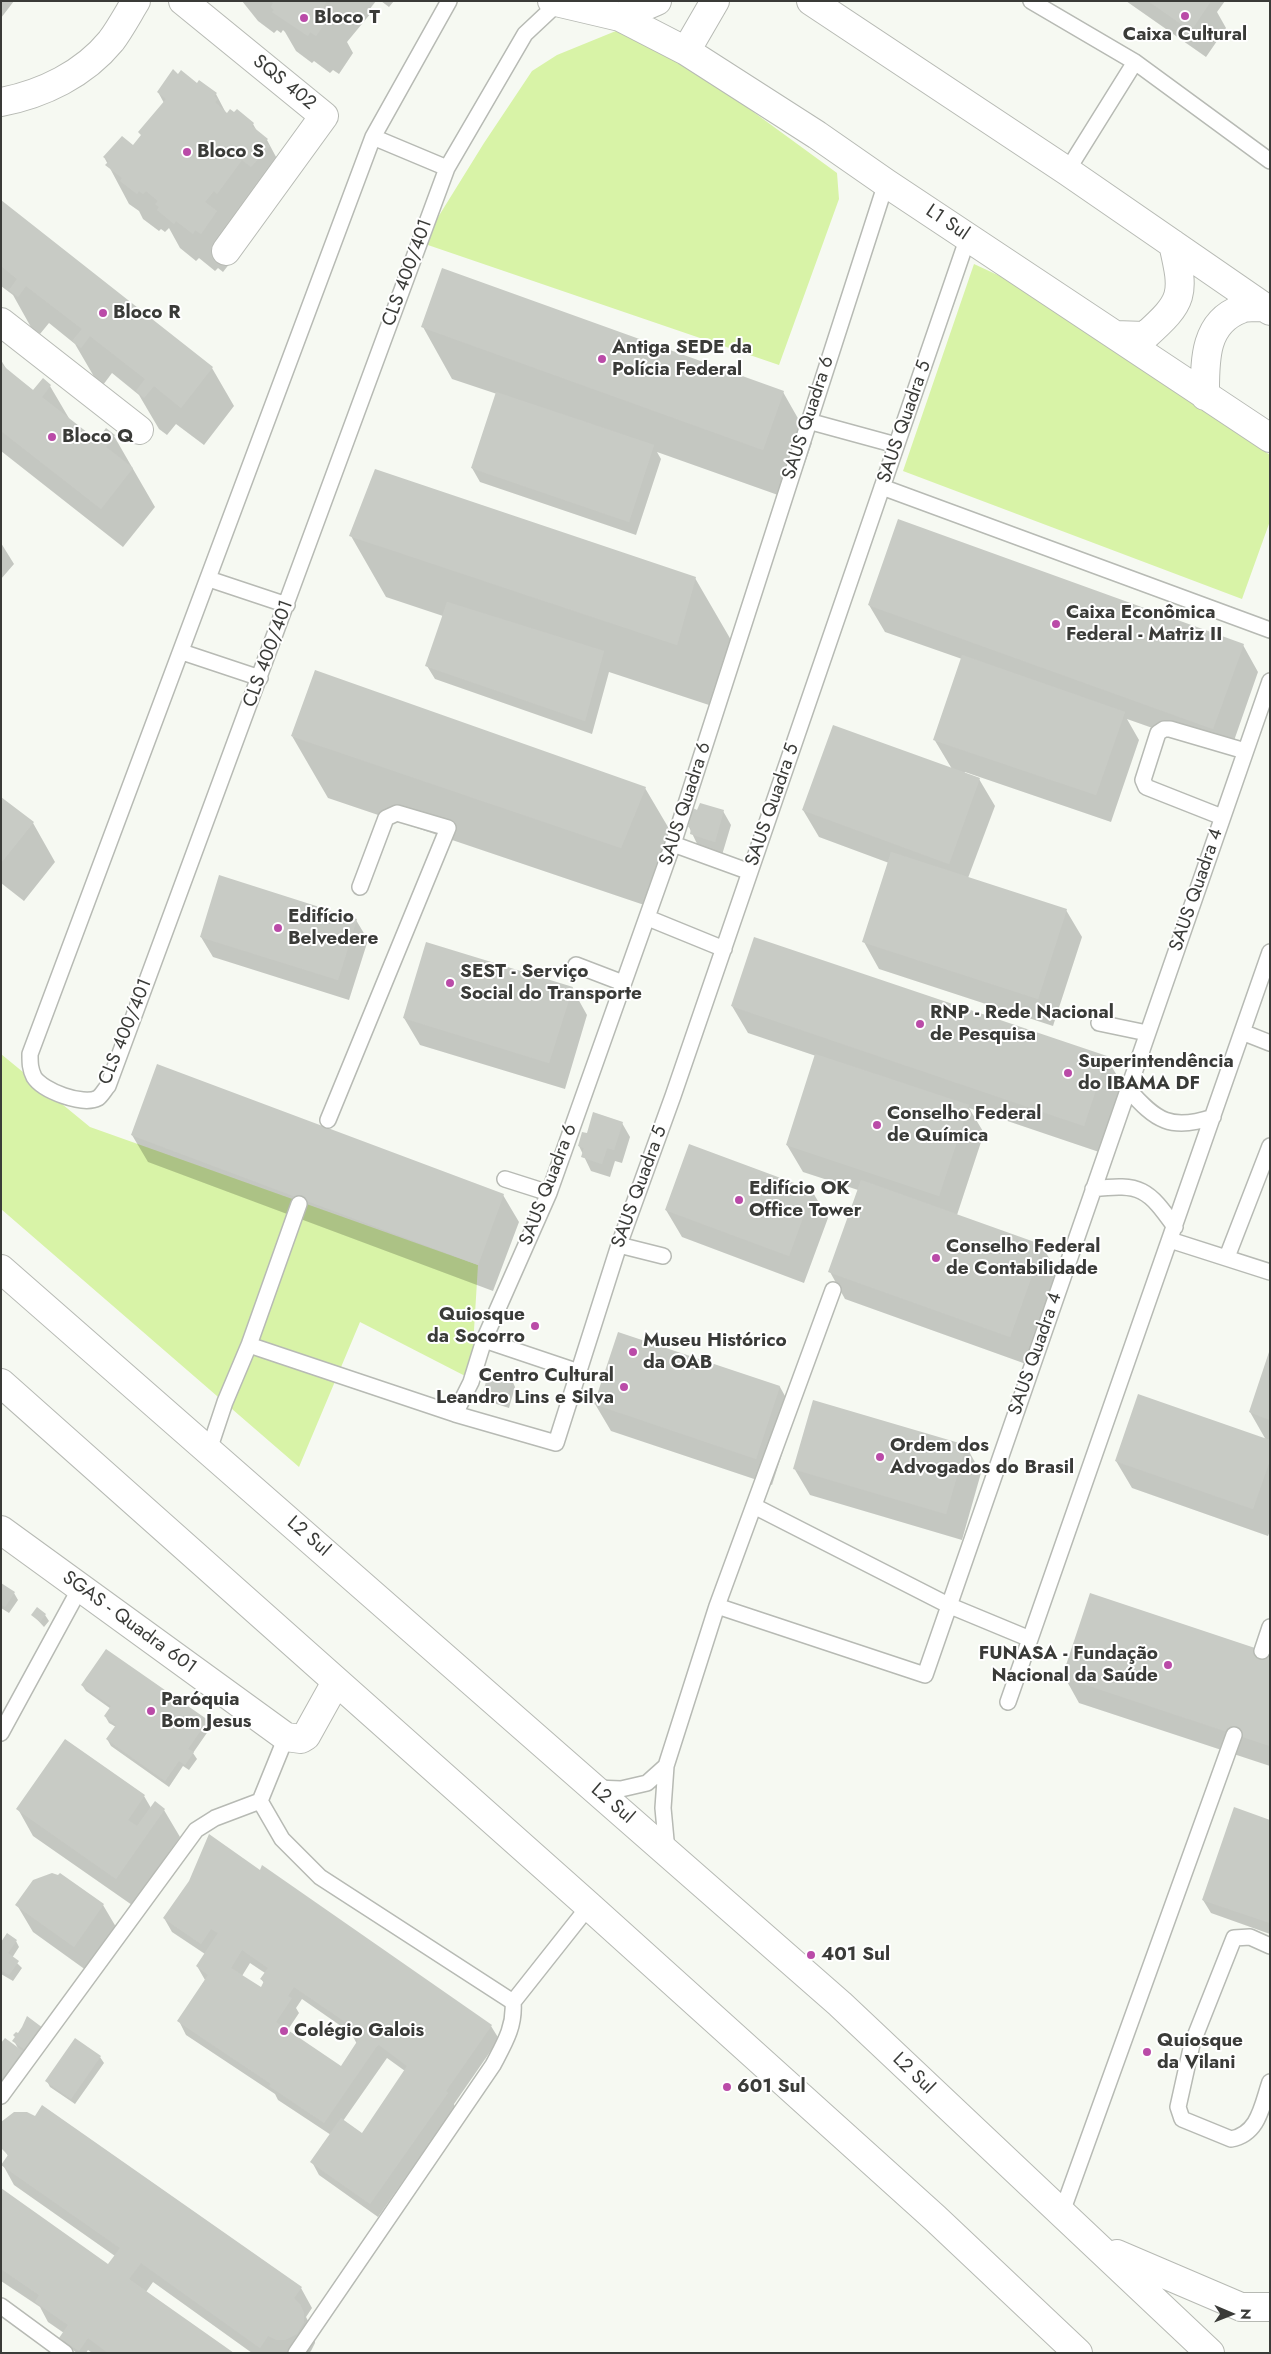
<!DOCTYPE html>
<meta charset="utf-8">
<style>
body{margin:0}
#map{position:relative;width:1271px;height:2354px;overflow:hidden;background:#f6f9f2;font-family:Jost,sans-serif}
canvas{display:block}
.frame{position:absolute;inset:0;border:2px solid #3a3b38;pointer-events:none}
.north{position:absolute;left:1206px;top:2289px;width:50px;height:50px;-webkit-text-stroke:4px #fff;paint-order:stroke;rotate:91deg;font-size:14px;font-weight:700;line-height:20px;text-align:center;color:#3a3b38}
.north::after{content:'';display:block;margin:auto;width:18px;height:22px;background:#3a3b38;clip-path:polygon(50% 0,100% 100%,50% 72%,0 100%)}
</style>
<div id="map">
<canvas width="1271" height="2354"></canvas>
<div class="frame"></div>
<div class="north">N</div>
</div>
<script>
const ctx = document.querySelector('canvas').getContext('2d');
ctx.lineJoin = 'round';
function fill(path, color) { ctx.fillStyle = color; ctx.fill(path, 'evenodd'); }
function trace(path, color, width, dash) { ctx.strokeStyle = color; ctx.lineWidth = width; ctx.lineCap = dash ? 'butt' : 'round'; ctx.setLineDash(dash || []); ctx.stroke(path); }
function label(font, color, halo, rows, align = 'center') {
  ctx.font = font + ' Jost,sans-serif'; ctx.lineWidth = 4; ctx.setLineDash([]); ctx.textBaseline = 'middle'; ctx.strokeStyle = halo; ctx.fillStyle = color; for (const [text, x, y, turn = 0] of rows) {
    ctx.save(); ctx.translate(x, y); ctx.rotate((+turn || 0) * Math.PI / 180); ctx.textAlign = isNaN(turn) ? turn : align; if (halo) ctx.strokeText(text, 0, 0); ctx.fillText(text, 0, 0); ctx.restore();
  }
}
const green = new Path2D(`
 M633 24 837 173 839 199 779 365 422 243 484 143 532 71 557 55Z
 M974 264 1017 284 1270 455V521L1242 599 903 471Z
 M1 1054 90 1127 478 1265 471 1379 360 1322 299 1467 1 1209Z`);
const shadow = new Path2D(`
 M1 1H14L1 18Z
 M242 1H376L369 10 371 13 347 42 353 53 339 74 333 70 330 73 314 61 312 63 296 51 285 32 283 30 281 33 277 30 274 33 258 21Z
 M381 1H394L389 7Z
 M1126 1H1225L1217 12 1226 28 1206 57Z
 M178 75 216 94 227 115 253 124 258 133 267 140 291 185 223 272 218 268 215 271 199 258 196 261 180 248 169 228 165 232 161 229 159 231 143 219 139 211 129 204 104 157 133 147 164 103 158 92Z
 M1 201 212 368 234 406 204 445 176 424 167 435 159 429 139 395 112 373 103 385 96 380 75 344 49 323 40 334 32 329 13 295 1 286Z
 M423 327 783 392 812 443 792 500 657 452 661 459 636 535 480 482 472 468 497 394 452 379Z
 M1 360 7 370 34 391 43 380 50 386 70 420 97 442 114 436 155 507 123 547 1 451Z
 M351 536 695 578 731 640 712 706 609 672 592 734 435 679 427 666 443 616 386 597Z
 M1 543 14 564 1 579Z
 M869 605 1243 645 1258 672 1229 755 1127 719 1139 740 1111 822 965 772 964 774 979 779 995 806 968 878 1066 910 1082 937 1053 1026 879 969 864 942 889 863 819 837 803 810 952 769 934 739 962 659 885 632Z
 M292 736 645 788 681 849 656 909 328 798Z
 M1 798 33 823 55 862 24 901 1 883Z
 M723 811 731 825 722 855 699 848 689 827Z
 M356 920 368 940 349 1000 213 957 201 937Z
 M572 988 587 1015 565 1089 420 1045 404 1018Z
 M732 1006 1106 1057 1122 1084 1099 1152 969 1108 984 1133 957 1215 1042 1246 1058 1273 1026 1364 845 1299 830 1272 858 1190 803 1172 787 1145 816 1056 748 1033Z
 M622 1123 630 1137 622 1163 615 1161 610 1177 591 1171 579 1146 588 1135Z
 M132 1135 503 1195 519 1222 493 1291 148 1162Z
 M812 1191 828 1218 804 1283 682 1237 666 1210Z
 M619 1334 780 1387 795 1414 772 1485 611 1431 595 1404Z
 M1270 1355V1531L1268 1536 1132 1488 1116 1461 1266 1440 1250 1412Z
 M512 1380 515 1387 509 1408 487 1401 483 1395Z
 M966 1446 981 1473 962 1540 810 1495 794 1468Z
 M1 1584 14 1593 18 1600 9 1613 1 1608Z
 M33 1615H45L49 1621 44 1627Z
 M106 1651 207 1721 211 1727 193 1753 197 1759 189 1770 183 1766 169 1787 111 1746 107 1739 116 1727 109 1723 105 1716 111 1709 86 1691 82 1685Z
 M1270 1654V1766L1079 1703 1064 1676Z
 M144 1796 151 1808 164 1810 180 1837 132 1905 33 1836 18 1809Z
 M1270 1821V1934L1211 1913 1203 1900Z
 M60 1874 103 1905 119 1932 90 1973 33 1932 17 1905Z
 M190 1882 491 2026 499 2039 454 2104 455 2107 378 2217 319 2175 312 2162 331 2135 278 2100 275 2094 186 2035 179 2021 205 1980 197 1966 205 1954 172 1932 164 1918ZM250 1963 265 1973 261 1979 264 1983 261 1989 242 1976ZM302 1999 351 2033 357 2044 341 2068 287 2031 299 2013 296 2008ZM387 2058 405 2071 362 2134 343 2121Z
 M16 1941 19 1947 12 1958 22 1968 13 1981 1 1974V1944Z
 M14 2036 31 2056 19 2050 14 2041 16 2038Z
 M100 2057 104 2063 75 2104 50 2087 47 2081Z
 M5 2151 301 2288 312 2308 306 2317 315 2334V2343L311 2351 309 2353H252L153 2282 146 2292 231 2353H92L88 2350 86 2353H77L64 2344 61 2337 64 2333 48 2322 40 2307 1 2281V2190L109 2266 115 2256 14 2185 3 2165 8 2156Z`);
const building = new Path2D(`
 M271 1H327L323 7 332 13 316 36 310 32 308 36 272 12 274 10 271 7 273 3Z
 M1148 1H1211L1191 31Z
 M173 69 178 74 181 70 197 83 199 80 217 93 214 96 218 99 215 102 227 113 230 109 234 112 237 109 254 123 252 126 268 139 265 142 270 146 251 167 242 160 217 194 214 191 205 202 217 211 201 234 195 230 193 234 176 221 174 224 157 210 159 207 155 204 158 201 146 191 143 194 139 191 137 194 120 181 122 178 105 165 109 161 103 157 122 136 133 145 141 135 138 132 166 99 157 92Z
 M1 200 213 367 181 408 154 386 144 398 136 391 145 379 90 336 81 348 72 341 82 329 26 286 18 297 9 290 17 279 1 266Z
 M442 268 784 391 763 450 421 327Z
 M1 364 33 390 43 378 51 385 42 397 97 440 106 428 115 435 106 447 133 468 101 509 1 431Z
 M496 392 654 445 629 522 471 468Z
 M375 469 696 577 677 645 349 536Z
 M898 519 1244 644 1213 729 868 605Z
 M447 602 604 651 585 721 425 666Z
 M962 655 1125 712 1096 795 933 740Z
 M315 670 646 787 621 848 291 736Z
 M833 725 980 778 949 864 802 810Z
 M1 797 34 822 1 863Z
 M700 803 724 810 715 842 690 834 691 828 688 827 693 808 697 810Z
 M891 852 1067 909 1038 999 862 942Z
 M219 875 357 919 338 980 200 937Z
 M754 937 1107 1056 1084 1126 731 1006Z
 M426 942 573 987 549 1063 403 1018Z
 M815 1054 969 1105 939 1196 786 1145Z
 M157 1064 504 1194 478 1265 131 1135Z
 M593 1112 623 1122 614 1150 607 1148 602 1164 581 1157 584 1148 578 1146 582 1132 587 1133Z
 M689 1144 813 1190 789 1256 665 1210Z
 M861 1180 1043 1245 1010 1337 828 1272Z
 M618 1332 780 1386 756 1459 594 1404Z
 M1269 1352 1270 1353V1420L1249 1412Z
 M489 1372 513 1379 505 1402 482 1395Z
 M1138 1394 1270 1440V1460L1253 1509 1115 1461Z
 M813 1400 966 1445 946 1514 793 1469Z
 M1 1583 15 1592 5 1607 1 1605Z
 M1090 1593 1270 1653V1746L1062 1677Z
 M37 1607 46 1614 40 1622 31 1615Z
 M106 1649 208 1720 188 1749 194 1752 185 1765 179 1761 165 1781 106 1739 116 1725 104 1716 111 1706 81 1685Z
 M65 1739 145 1795 128 1820 137 1826 155 1801 165 1809 116 1879 16 1809Z
 M1234 1807 1270 1820V1923L1202 1900Z
 M209 1834 260 1870 262 1865 492 2025 446 2091 448 2093 370 2204 310 2162 341 2118 362 2133 407 2066 379 2045 377 2046 324 2123 269 2086 271 2084 177 2021 208 1975 196 1966 218 1933 211 1929 201 1944 163 1918 189 1881ZM242 1950 268 1968 260 1979 264 1981 261 1987 231 1968ZM294 1987 354 2028 350 2034 358 2040 341 2066 276 2022 292 1998 288 1996Z
 M52 1873 58 1875 60 1873 104 1904 74 1947 15 1905 33 1880Z
 M7 1933 17 1940 8 1953 19 1961 9 1975 1 1970V1942Z
 M27 2016 43 2028 27 2051 12 2041 15 2037 13 2035 16 2032 18 2033 22 2027Z
 M5 2038 24 2052 1 2084V2043Z
 M75 2038 101 2056 71 2099 45 2081Z
 M42 2105 302 2287 294 2298 300 2304 304 2313V2322L297 2334 285 2340H276L268 2336 260 2348 141 2263 129 2279 234 2353H108L88 2338 79 2351 59 2338 68 2325 35 2302 39 2295 1 2269V2188L108 2264 120 2248 1 2165 8 2155 1 2148V2122L14 2112H27L35 2116Z`);
const service = new Path2D(`
 M449 1 373 137 30 1054C30 1063 30 1069 34 1077 43 1091 83 1106 98 1098 102 1095 105 1089 108 1086L447 168 525 34 557 4
 M1031 1 1135 62 1270 161
 M373 137 447 168
 M1067 171 1135 62
 M808 421 896 445
 M882 487 1270 630
 M209 579 287 605
 M182 652 260 678
 M1222 817 1146 787 1143 780 1158 733 1164 729H1170L1245 751
 M673 844 750 872
 M648 918 724 949
 M576 965 623 983
 M1099 1023 1147 1033
 M1242 1032 1270 1043
 M1128 1089C1156 1121 1171 1131 1213 1117
 M328 1120 448 828 397 813 386 818 360 887
 M505 1179 549 1193
 M1093 1189C1141 1183 1148 1189 1175 1227
 M1170 1240 1270 1272
 M619 1245 663 1256
 M1227 1257 1270 1146
 M484 1340 579 1372
 M249 1345 299 1204
 M455 1414 471 1382 484 1340 549 1193 673 844 886 183
 M209 1450 225 1402 249 1345 455 1414 556 1443 619 1245 673 1096 968 237
 M754 1506 948 1605 1030 1639
 M717 1606 925 1675 1270 681
 M1262 1651 1270 1627
 M1008 1702 1270 952
 M1 1733 80 1588
 M286 1737 260 1801 282 1839 320 1877 513 2002 589 1906
 M595 1788 621 1789 647 1783 666 1766
 M667 1851 663 1808 666 1766 717 1606 833 1290
 M1270 1946 1250 1937 1234 1938 1192 2044 1178 2107 1182 2119 1231 2139C1259 2134 1262 2105 1270 2082
 M1 2096 196 1830 215 1818 260 1801
 M1062 2212 1234 1735
 M1 2306 65 2353
 M296 2353 493 2065C504 2044 515 2027 513 2002`);
const minor = new Path2D(`
 M183 1 324 116 226 251
 M1 102C43 94 84 74 111 41 120 29 128 14 136 1
 M1 322 139 430`);
const tertiary = new Path2D(`
 M552 1 620 17 657 1
 M811 1 1067 171 1270 311
 M620 17 686 51 817 135 886 183 1270 438
 M686 51 715 1
 M1115 335 1145 336C1184 301 1185 295 1173 244
 M1205 396C1205 363 1203 323 1241 309 1247 306 1257 308 1264 307
 M1 1530 286 1737 301 1739 306 1736 336 1682`);
const primary = new Path2D(`
 M1 1269 840 2004 1210 2353
 M1 1383 589 1906 935 2218 1078 2353
 M1117 2254 1241 2307H1270`);
const markers = [
 [1185,16,5,"#ba4ba8"],
 [304,18,5,"#ba4ba8"],
 [187,152,5,"#ba4ba8"],
 [103,313,5,"#ba4ba8"],
 [602,359,5,"#ba4ba8"],
 [52,437,5,"#ba4ba8"],
 [1056,624,5,"#ba4ba8"],
 [278,928,5,"#ba4ba8"],
 [450,983,5,"#ba4ba8"],
 [920,1024,5,"#ba4ba8"],
 [1068,1073,5,"#ba4ba8"],
 [877,1125,5,"#ba4ba8"],
 [739,1200,5,"#ba4ba8"],
 [936,1258,5,"#ba4ba8"],
 [535,1326,5,"#ba4ba8"],
 [633,1352,5,"#ba4ba8"],
 [624,1387,5,"#ba4ba8"],
 [880,1457,5,"#ba4ba8"],
 [1168,1665,5,"#ba4ba8"],
 [151,1711,5,"#ba4ba8"],
 [811,1955,5,"#ba4ba8"],
 [284,2031,5,"#ba4ba8"],
 [1147,2052,5,"#ba4ba8"],
 [727,2087,5,"#ba4ba8"]
];
const poiNames = [
 ["Bloco T",314,18],
 ["Caixa Cultural",1185,35,"center"],
 ["Bloco S",197,152],
 ["Bloco R",113,313],
 ["Antiga SEDE da",612,348],
 ["Polícia Federal",612,370],
 ["Bloco Q",62,437],
 ["Caixa Econômica",1066,613],
 ["Federal - Matriz II",1066,635],
 ["Edifício",288,917],
 ["Belvedere",288,939],
 ["SEST - Serviço",460,972],
 ["Social do Transporte",460,994],
 ["RNP - Rede Nacional",930,1013],
 ["de Pesquisa",930,1035],
 ["Superintendência",1078,1062],
 ["do IBAMA DF",1078,1084],
 ["Conselho Federal",887,1114],
 ["de Química",887,1136],
 ["Edifício OK",749,1189],
 ["Office Tower",749,1211],
 ["Conselho Federal",946,1247],
 ["de Contabilidade",946,1269],
 ["Quiosque",525,1315,"right"],
 ["da Socorro",525,1337,"right"],
 ["Museu Histórico",643,1341],
 ["da OAB",643,1363],
 ["Centro Cultural",614,1376,"right"],
 ["Leandro Lins e Silva",614,1398,"right"],
 ["Ordem dos",890,1446],
 ["Advogados do Brasil",890,1468],
 ["FUNASA - Fundação",1158,1654,"right"],
 ["Nacional da Saúde",1158,1676,"right"],
 ["Paróquia",161,1700],
 ["Bom Jesus",161,1722],
 ["401 Sul",821,1955],
 ["Colégio Galois",294,2031],
 ["Quiosque",1157,2041],
 ["da Vilani",1157,2063],
 ["601 Sul",737,2087]
];
const streetNames = [
 ["SQS 402",284,83,39],
 ["L1 Sul",947,223,34],
 ["CLS 400/401",408,273,-70],
 ["SAUS Quadra 6",809,418,-72],
 ["SAUS Quadra 5",905,422,-71],
 ["CLS 400/401",269,654,-70],
 ["SAUS Quadra 6",686,804,-72],
 ["SAUS Quadra 5",773,805,-71],
 ["SAUS Quadra 4",1197,890,-71],
 ["CLS 400/401",126,1032,-68],
 ["SAUS Quadra 6",549,1185,-69],
 ["SAUS Quadra 5",640,1187,-70],
 ["SAUS Quadra 4",1036,1354,-71],
 ["L2 Sul",308,1537,41],
 ["SGAS - Quadra 601",129,1623,36],
 ["L2 Sul",612,1804,41],
 ["L2 Sul",913,2074,44]
];
fill(green, '#d8f3a7');
fill(shadow, '#0003');
fill(building, '#c8cbc5');
trace(service, '#b7bab4', 18);
trace(minor, '#b7bab4', 30);
trace(tertiary, '#b7bab4', 30);
trace(primary, '#b7bab4', 30);
trace(service, '#fff', 15);
trace(minor, '#fff', 28);
trace(tertiary, '#fff', 28);
trace(primary, '#fff', 28);
for (const [x, y, r, color] of markers) { const dot = new Path2D(); dot.arc(x, y, r, 0, 2 * Math.PI); ctx.fillStyle = color; ctx.fill(dot); trace(dot, '#fff', 2); }
label('bold 19px', '#3a3b38', '#fff', poiNames, 'left');
label('19px', '#3a3b38', '#fff', streetNames);
</script>
